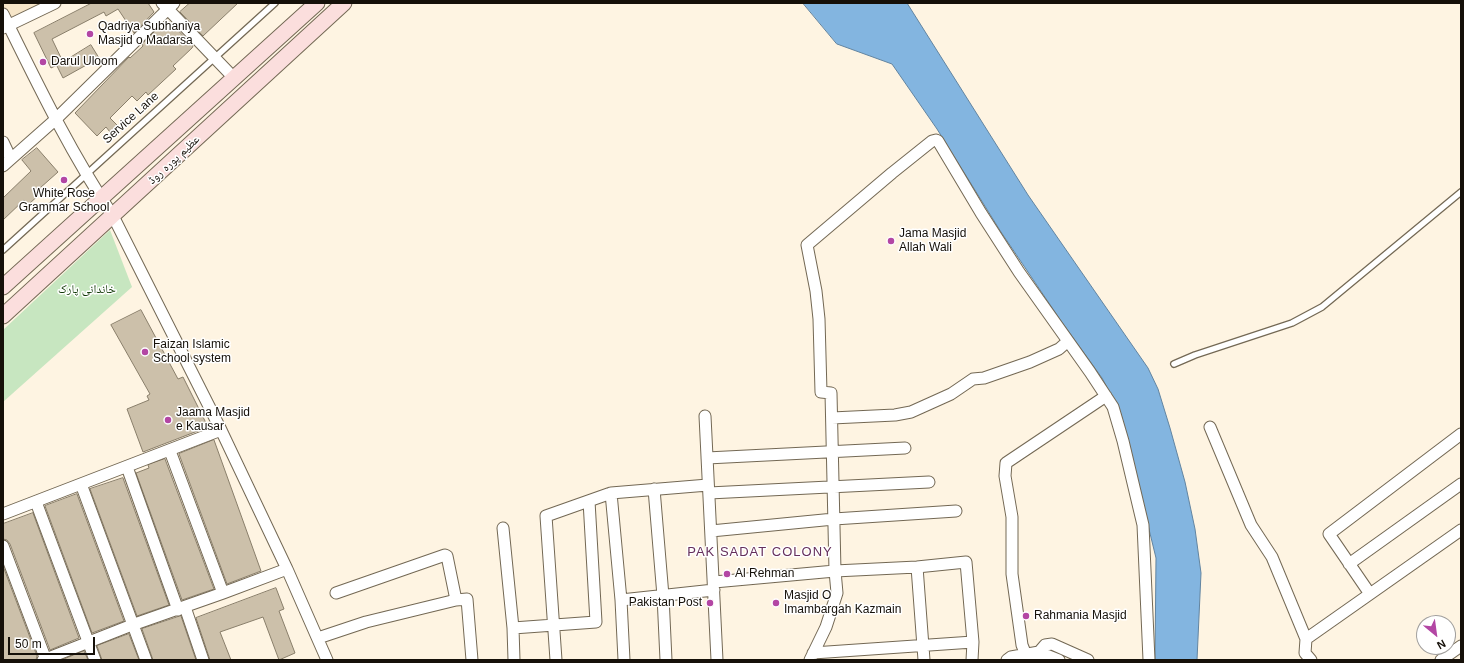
<!DOCTYPE html>
<meta charset="utf-8">
<style>
body{margin:0}
#map{position:relative;width:1464px;height:663px;overflow:hidden;background:#fef4e2;font-family:Arial,sans-serif}
canvas{display:block}
.frame{position:absolute;inset:0;border:4px solid #151009;pointer-events:none}
.north{position:absolute;left:1416px;top:615px;width:40px;height:40px;box-sizing:border-box;background:#fff;border:1px solid #a19f9d;border-radius:50%;rotate:151deg;font-size:11px;font-weight:700;line-height:16px;text-align:center;color:#151009}
.north::after{content:'';display:block;margin:auto;width:14px;height:18px;background:#b346a4;clip-path:polygon(50% 0,100% 100%,50% 72%,0 100%)}
.scale{position:absolute;left:8px;top:637px;width:87px;height:18px;box-sizing:border-box;border:2px solid #151009;border-top:0;padding-left:5px;font-size:12px;line-height:14px;white-space:nowrap;color:#151009;-webkit-text-stroke:3px #fff;paint-order:stroke}
</style>
<div id="map">
<canvas width="1464" height="663"></canvas>
<div class="frame"></div>
<div class="north">N</div>
<div class="scale">50 m</div>
</div>
<script>
const ctx = document.querySelector('canvas').getContext('2d');
ctx.lineJoin = 'round';
function fill(path, color) { ctx.fillStyle = color; ctx.fill(path, 'evenodd'); }
function trace(path, color, width, dash) { ctx.strokeStyle = color; ctx.lineWidth = width; ctx.lineCap = dash ? 'butt' : 'round'; ctx.setLineDash(dash || []); ctx.stroke(path); }
function label(font, color, halo, rows, align = 'center') {
  ctx.font = font + ' Arial,"Noto Naskh Arabic",sans-serif'; ctx.lineWidth = 3; ctx.setLineDash([]); ctx.textBaseline = 'middle'; ctx.strokeStyle = halo; ctx.fillStyle = color; for (const [text, x, y, turn = 0] of rows) {
    ctx.save(); ctx.translate(x, y); ctx.rotate((+turn || 0) * Math.PI / 180); ctx.textAlign = isNaN(turn) ? turn : align; if (halo) ctx.strokeText(text, 0, 0); ctx.fillText(text, 0, 0); ctx.restore();
  }
}
const built = new Path2D(`
 M3 3H42L3 21Z`);
const green = new Path2D(`
 M110 230 132 287 3 402V330Z`);
const water = new Path2D(`
 M803 3H907L1028 195 1148 368 1158 389 1170 428 1185 482 1195 529 1201 573 1197 660H1155L1156 558 1121 414 1102 378 1059 318 1001 232 937 129 892 64 837 44Z`);
const building = new Path2D(`
 M92 3H148L154 12 134 33 118 9 106 16 104 12 52 39 63 62 51 68 34 33Z
 M190 3H238L203 36 180 12Z
 M170 22 193 46 192 48 173 66 176 69 148 95 146 92 137 101 132 96 110 118 117 125 110 132 106 127 97 136 75 113 129 57 130 58 143 46 142 44 162 24 164 27Z
 M91 45 99 58 63 78 57 66Z
 M37 148 58 172 40 188 43 191 28 205 24 200 3 220V198L31 171 22 160Z
 M141 310 178 379 183 377 208 427 143 452 127 409 149 400 147 396 150 394 111 325Z
 M214 440 261 571 227 584 179 454Z
 M165 459 214 589 182 600 136 473 149 468 148 465Z
 M123 478 169 605 137 616 90 489Z
 M77 494 124 621 92 633 45 506Z
 M33 513 79 638 50 650 10 544 7 540 3 539V524Z
 M3 566 37 656 36 660H3Z
 M276 588 284 609 279 611 295 653 279 660 263 617 220 632 231 660H210L196 618Z
 M181 616 196 660H153L142 629Z
 M129 634 139 660H102L97 646Z
 M84 651 88 660H62Z`);
const lane = new Path2D(`
 M3 250 275 3
 M1174 364 1195 355 1292 323 1322 307 1461 192`);
const street = new Path2D(`
 M162 3 234 78
 M3 14C37 83 70 152 113 216L221 430 287 569 327 660
 M3 28 55 3
 M3 142 11 159
 M3 166 56 119 174 3
 M705 416 717 660
 M832 418 895 415 911 412 951 394 973 379 984 378 1030 362 1059 349 1068 341
 M1210 427 1251 525 1272 557 1306 639 1305 653 1311 660
 M170 451 223 593
 M707 458 905 448
 M127 467 178 610
 M81 484 146 660
 M654 489 663 596 666 660
 M611 493 621 600 624 660
 M709 493 929 482
 M36 502 95 660
 M3 514 221 430
 M503 528 513 628 514 660
 M711 531 834 519 956 511
 M3 546 46 660
 M1349 564 1461 484
 M917 567 924 660
 M714 582 835 571 917 567 966 562 973 642 972 660
 M336 593 445 555 447 556 456 600
 M1370 594 1329 534 1461 434
 M621 600 714 590
 M185 607 203 660
 M513 628 596 622 589 501
 M318 638 366 622 456 600 467 599 472 660
 M1306 639 1461 530
 M1039 652 1045 645 1052 644 1088 660
 M813 653 973 642
 M43 660 132 625 223 593 287 569
 M556 660 546 516 611 493 708 485
 M810 660 826 627 837 593 835 571 831 393 821 392 819 319 816 291 807 245 892 173 932 141 936 140 938 141 981 213 1019 272 1090 372 1113 407 1123 441 1143 525 1149 660
 M1007 660 1011 657 1039 652 1059 660
 M1038 660 1026 655 1022 645 1012 574V517L1005 476 1006 463 1106 396
 M1441 660 1461 646`);
const secondary = new Path2D(`
 M3 287 317 3
 M3 316 344 3`);
const markers = [
 [90,34,4,"#b346a4"],
 [43,62,4,"#b346a4"],
 [64,180,4,"#b346a4"],
 [891,241,4,"#b346a4"],
 [145,352,4,"#b346a4"],
 [168,420,4,"#b346a4"],
 [727,574,4,"#b346a4"],
 [710,603,4,"#b346a4"],
 [776,603,4,"#b346a4"],
 [1026,616,4,"#b346a4"]
];
const poiNames = [
 ["Qadriya Subhaniya",98,27],
 ["Masjid o Madarsa",98,41],
 ["Darul Uloom",51,62],
 ["White Rose",64,194,"center"],
 ["Grammar School",64,208,"center"],
 ["Jama Masjid",899,234],
 ["Allah Wali",899,248],
 ["Faizan Islamic",153,345],
 ["School system",153,359],
 ["Jaama Masjid",176,413],
 ["e Kausar",176,427],
 ["Al Rehman",735,574],
 ["Masjid O",784,596],
 ["Imambargah Kazmain",784,610],
 ["Pakistan Post",702,603,"right"],
 ["Rahmania Masjid",1034,616]
];
const streetNames = [
 ["Service Lane",131,118,-42],
 ["عظیم پورہ روڈ",174,160,-43]
];
const parkNames = [
 ["خاندانی پارک",87,290]
];
const neighbourhoodNames = [
 ["PAK SADAT COLONY",760,552]
];
fill(built, '#f7e6c9');
fill(green, '#c7e6c0');
fill(water, '#83b5e0');
trace(water, '#6284a0', 1);
fill(building, '#ccc0aa');
trace(building, '#897e6a', 1);
trace(lane, '#736854', 8);
trace(street, '#736854', 13);
trace(secondary, '#736854', 17);
trace(lane, '#fff', 5.5);
trace(street, '#fff', 11);
trace(secondary, '#fbdedd', 15);
for (const [x, y, r, color] of markers) { const dot = new Path2D(); dot.arc(x, y, r, 0, 2 * Math.PI); ctx.fillStyle = color; ctx.fill(dot); trace(dot, '#fff', 1.5); }
label('12px', '#151009', '#fff', poiNames, 'left');
label('12px', '#151009', '#fff', streetNames);
label('12px', '#113906', '#fff', parkNames);
ctx.letterSpacing = '1px';
label('13px', '#652f5c', '#fff', neighbourhoodNames);
ctx.letterSpacing = '0px';
</script>
